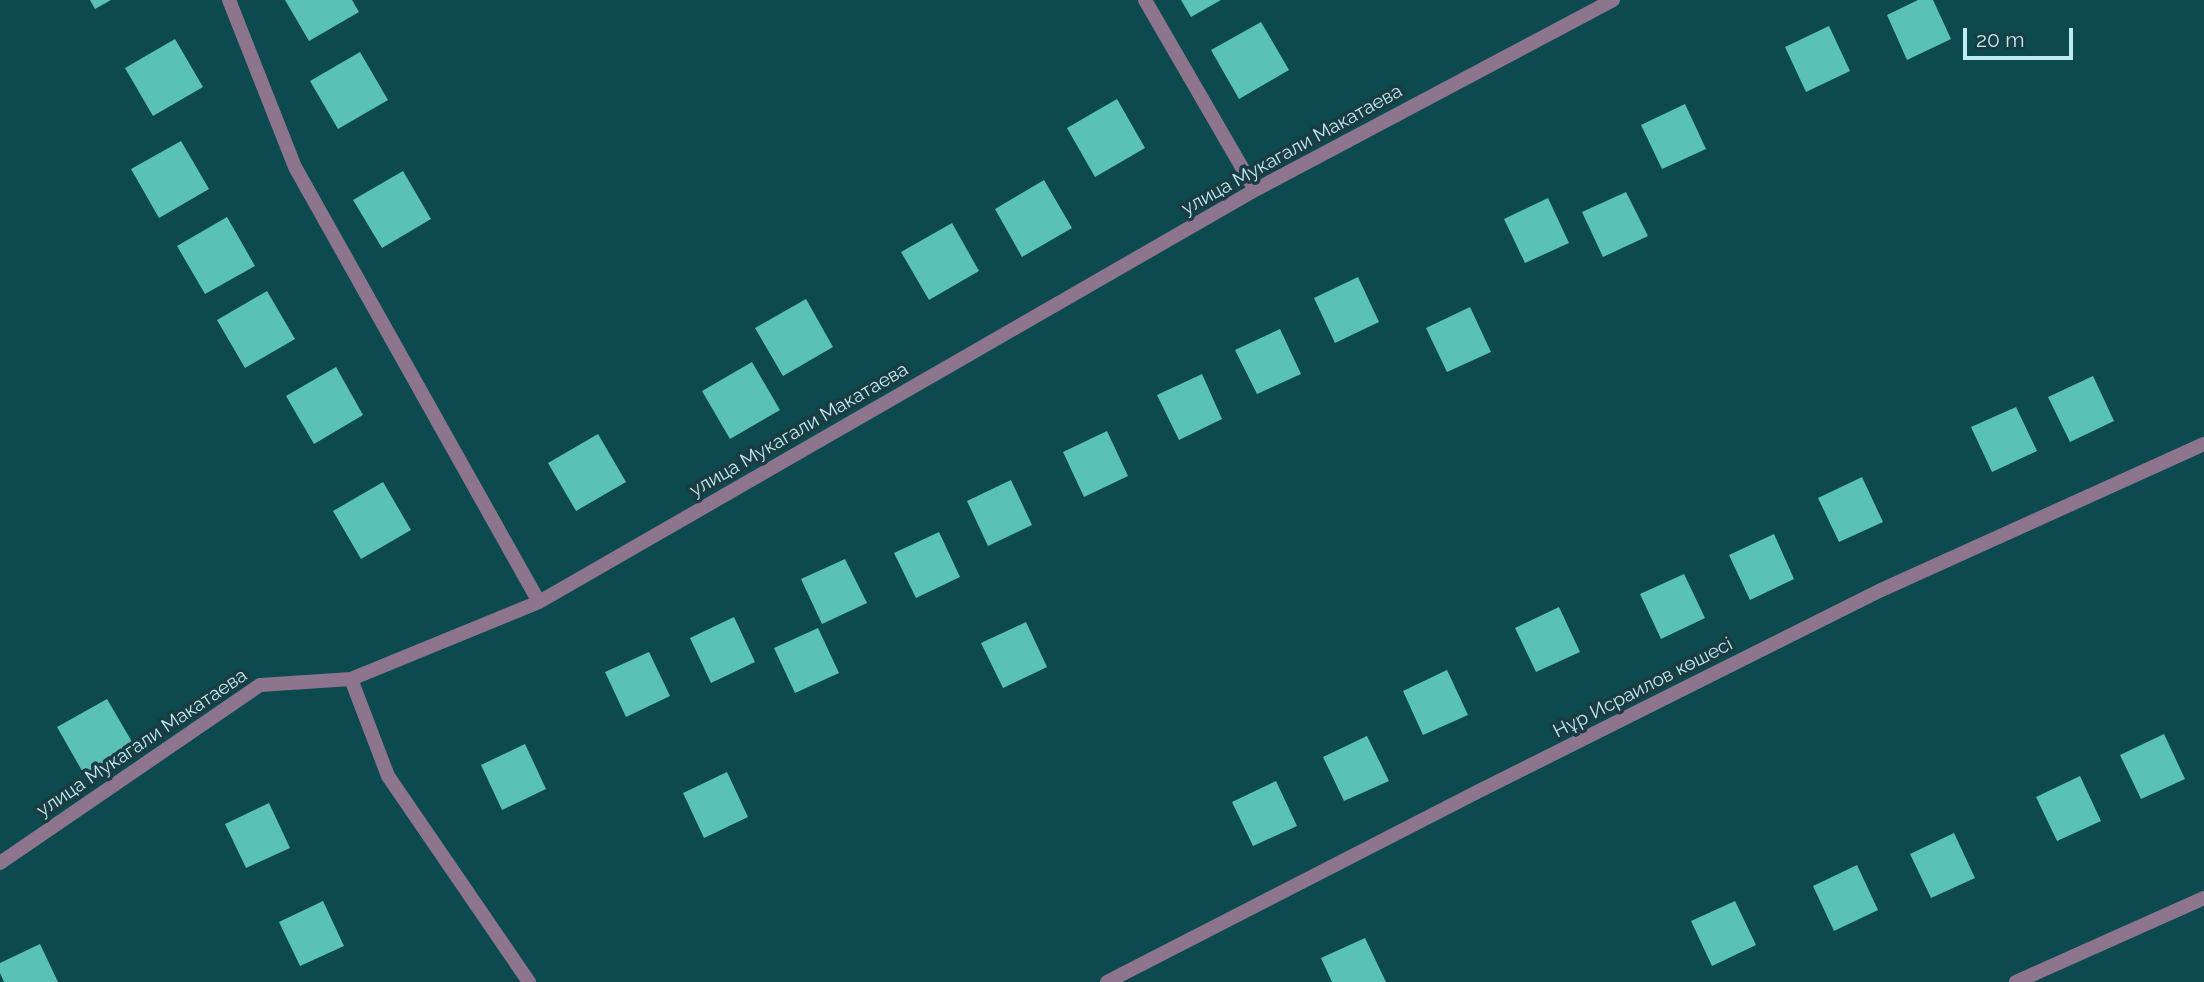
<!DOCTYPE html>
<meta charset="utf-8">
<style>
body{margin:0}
#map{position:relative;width:2204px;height:982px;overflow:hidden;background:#0c4a50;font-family:Raleway,sans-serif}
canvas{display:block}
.scale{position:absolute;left:1963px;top:28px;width:110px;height:32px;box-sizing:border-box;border:4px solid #bcebf1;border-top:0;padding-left:9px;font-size:21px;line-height:24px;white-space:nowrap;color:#bcebf1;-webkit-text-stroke:5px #1b3c40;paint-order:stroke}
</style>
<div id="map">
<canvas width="2204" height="982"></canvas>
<div class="scale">20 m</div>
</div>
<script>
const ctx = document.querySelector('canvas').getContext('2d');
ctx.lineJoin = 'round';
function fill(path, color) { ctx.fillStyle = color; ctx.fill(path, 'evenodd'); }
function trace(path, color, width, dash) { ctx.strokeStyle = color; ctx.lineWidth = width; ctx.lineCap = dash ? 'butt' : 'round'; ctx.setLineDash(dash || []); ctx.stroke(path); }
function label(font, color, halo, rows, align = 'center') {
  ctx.font = font + ' Raleway,sans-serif'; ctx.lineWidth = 7; ctx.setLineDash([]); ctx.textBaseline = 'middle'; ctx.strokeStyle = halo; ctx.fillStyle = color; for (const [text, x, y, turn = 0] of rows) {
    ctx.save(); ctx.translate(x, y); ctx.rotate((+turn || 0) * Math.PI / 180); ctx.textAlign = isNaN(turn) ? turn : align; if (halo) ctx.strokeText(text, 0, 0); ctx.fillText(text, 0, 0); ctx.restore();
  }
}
const building = new Path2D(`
 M90 0H111L95 9Z
 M285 0H352L359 12 309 41Z
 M1181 0H1221L1191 17Z
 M1918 0H1933L1951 39 1907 60 1887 15Z
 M1261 22 1289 70 1239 99 1211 50Z
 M1829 26 1850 71 1806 92 1785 47Z
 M175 39 203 87 153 116 125 68Z
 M360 52 388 100 338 129 310 81Z
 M1117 99 1145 148 1095 177 1067 128Z
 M1685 104 1706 149 1662 169 1641 125Z
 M181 141 209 189 159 218 131 169Z
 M403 171 431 219 382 248 353 200Z
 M1044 180 1072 228 1022 257 995 209Z
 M1626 192 1648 236 1603 257 1582 212Z
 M1548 198 1569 243 1525 263 1504 219Z
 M227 217 255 266 205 294 177 246Z
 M952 223 979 271 929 300 901 252Z
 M1358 277 1379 322 1335 343 1314 298Z
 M267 291 295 339 245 368 217 320Z
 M806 299 833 347 783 376 755 328Z
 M1470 307 1491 352 1447 372 1426 328Z
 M1280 329 1301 374 1257 394 1235 350Z
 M752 362 780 410 730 439 702 391Z
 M336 367 363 415 314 444 286 396Z
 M1202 374 1222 419 1179 440 1157 395Z
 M2093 376 2114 421 2070 442 2048 397Z
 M2016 407 2037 451 1992 472 1971 427Z
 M1107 431 1128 476 1084 497 1063 452Z
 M598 434 626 482 576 511 548 463Z
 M1862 477 1883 522 1839 542 1818 498Z
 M1011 480 1032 525 988 546 967 501Z
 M383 482 411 530 361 559 333 511Z
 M939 532 960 577 916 598 894 553Z
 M1774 534 1794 579 1750 600 1729 555Z
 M845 559 867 603 822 624 801 579Z
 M1684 574 1705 618 1661 639 1640 594Z
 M1559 607 1580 652 1536 672 1515 628Z
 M734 617 755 662 711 683 690 638Z
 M1026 622 1047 667 1003 688 981 643Z
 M818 628 839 673 795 693 774 648Z
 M649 652 670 696 626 717 605 672Z
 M1447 670 1468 715 1423 735 1403 691Z
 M107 699 135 747 85 776 57 727Z
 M2164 734 2185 779 2141 799 2120 755Z
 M1367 736 1389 781 1344 801 1323 757Z
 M525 744 546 789 502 810 481 765Z
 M727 772 748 817 704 838 683 793Z
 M2080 776 2101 821 2057 841 2036 797Z
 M1276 781 1297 826 1253 846 1232 802Z
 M269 803 290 848 246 868 225 824Z
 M1954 833 1975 878 1931 898 1910 854Z
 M1857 865 1878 910 1834 931 1813 886Z
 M323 901 344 946 300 966 279 922Z
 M1735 901 1756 945 1712 966 1691 921Z
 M1365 938 1386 982H1332L1321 958Z
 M40 944 58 982H4L0 973V963Z`);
const street = new Path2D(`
 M229 0 295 167 539 602
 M1145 0 1255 190
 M351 679 388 776 529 982
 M0 863 260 685 351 679 539 602 1255 190 1613 0
 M1107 982 1479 791 1879 591 2204 444
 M2016 982 2204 898`);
const streetNames = [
 ["улица Мукагали Макатаева",1292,150,-29],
 ["улица Мукагали Макатаева",799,430,-30],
 ["Нұр Исраилов көшесі",1643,688,-27],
 ["улица Мукагали Макатаева",142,743,-34]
];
fill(building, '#59c1b5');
trace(street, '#8c758d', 14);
label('19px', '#bcebf1', '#1b3c40', streetNames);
</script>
